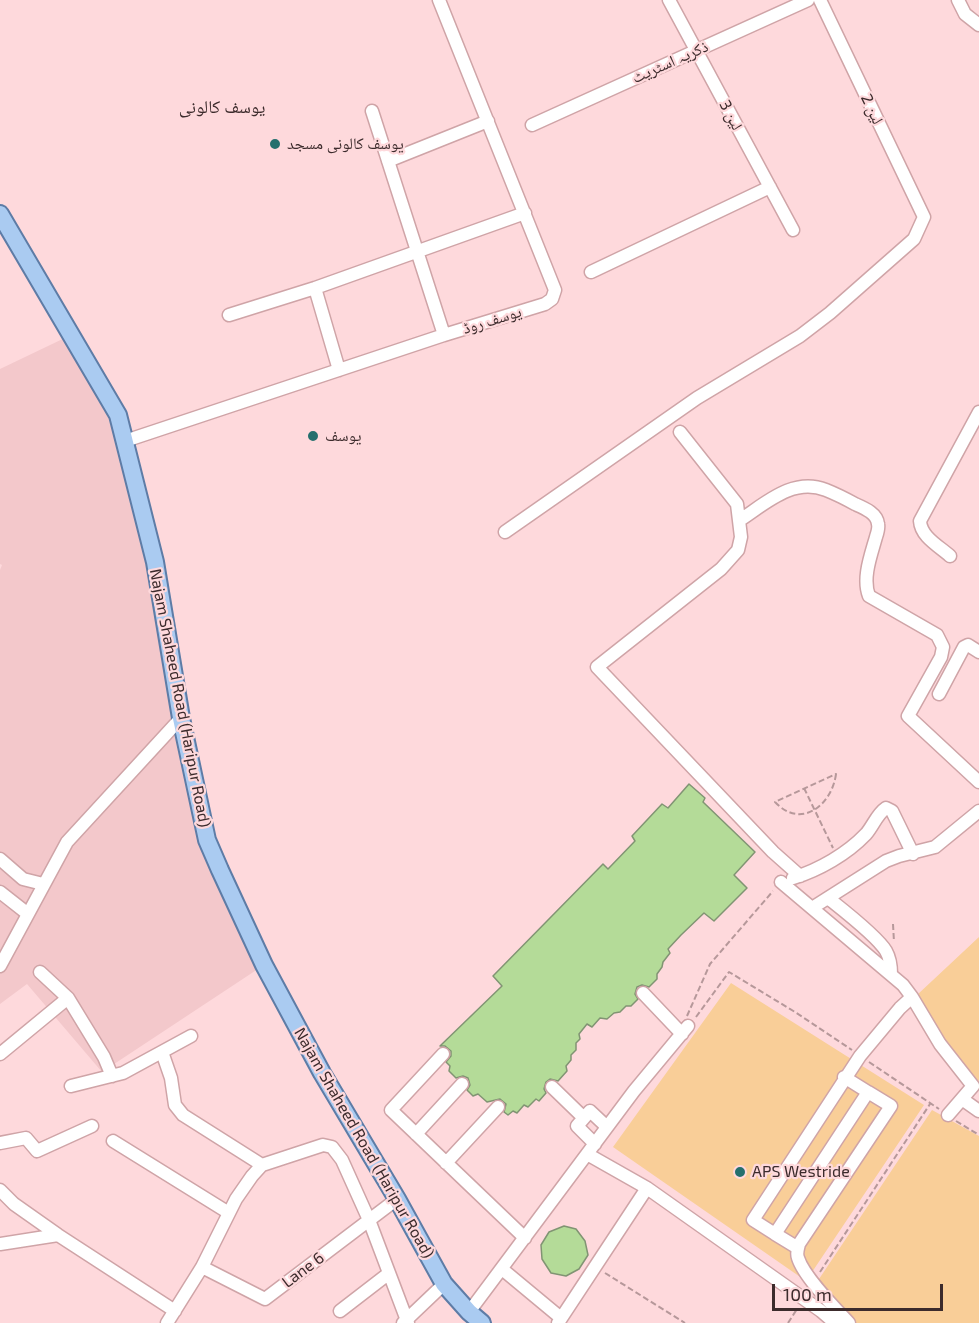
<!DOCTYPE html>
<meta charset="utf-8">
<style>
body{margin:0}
#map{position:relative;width:979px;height:1323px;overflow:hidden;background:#fed9dc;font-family:"Exo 2",sans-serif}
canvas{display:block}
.scale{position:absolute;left:772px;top:1284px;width:171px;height:27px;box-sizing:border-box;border:3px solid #3c2b2c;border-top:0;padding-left:8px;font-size:18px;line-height:21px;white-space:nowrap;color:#3c2b2c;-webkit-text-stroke:4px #fed9dc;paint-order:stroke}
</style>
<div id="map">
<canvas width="979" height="1323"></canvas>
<div class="scale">100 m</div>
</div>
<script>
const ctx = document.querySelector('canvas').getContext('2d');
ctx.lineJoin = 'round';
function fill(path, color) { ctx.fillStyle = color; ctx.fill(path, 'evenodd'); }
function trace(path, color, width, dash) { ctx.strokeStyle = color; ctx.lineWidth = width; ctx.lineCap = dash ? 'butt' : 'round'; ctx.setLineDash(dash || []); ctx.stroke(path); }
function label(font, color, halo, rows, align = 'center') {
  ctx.font = font + ' "Exo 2","Noto Naskh Arabic",sans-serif'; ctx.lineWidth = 4.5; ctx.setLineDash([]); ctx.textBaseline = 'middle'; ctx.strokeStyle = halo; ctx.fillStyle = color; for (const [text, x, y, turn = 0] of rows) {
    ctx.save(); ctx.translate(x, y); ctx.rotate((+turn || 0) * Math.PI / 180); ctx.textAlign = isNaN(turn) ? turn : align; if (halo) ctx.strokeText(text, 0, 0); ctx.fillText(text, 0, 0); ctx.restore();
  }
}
const built = new Path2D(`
 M71 335 118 415 204 841 264 965 102 1072 27 984 0 1004V570L2 565 0 564V369Z`);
const green = new Path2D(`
 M979 937V1081C950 1063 934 1023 917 995Z
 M731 983 924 1105 806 1281 613 1147Z
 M932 1110 979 1136V1323H856L811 1291Z`);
const building = new Path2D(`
 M689 784 705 798 703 802 755 852 734 875 747 888 714 921 704 913 681 935 668 949 670 953 663 962 662 967 657 974V979L649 987 642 985 637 987 635 994 638 999 631 1006H626L620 1012 614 1013 607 1019 600 1018 592 1027 587 1024 579 1034 580 1039 576 1043V1050L571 1055V1060L566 1066 567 1071 558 1081 550 1079 546 1082 544 1089 546 1093 539 1101 536 1099 528 1107 524 1105 517 1113 513 1111 508 1115 504 1112 506 1104 500 1099 487 1102 478 1094 473 1096 467 1090 470 1085 468 1078 463 1076 456 1078 449 1071 450 1066 446 1062 451 1056V1051L445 1046H440L502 986 493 976 603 864 608 869 635 841 632 836 662 804 668 808Z
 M564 1226 576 1229 585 1241 588 1255 579 1269 566 1276 551 1273 542 1259 541 1245 549 1232Z`);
const path = new Path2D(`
 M836 774C832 805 801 830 775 802Z
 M804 788 833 848
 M893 924 894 942
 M687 1016 710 964 773 891
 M696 1017 729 972 795 1012 852 1050
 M869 1062 939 1109
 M956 1121 979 1135
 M820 1272 930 1104
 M605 1273 685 1323
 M788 1323 797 1309`);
const minor = new Path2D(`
 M669 0 793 230
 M958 0 965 14 979 25
 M372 111 444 335
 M532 125 808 0
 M388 161 488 121
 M591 272 770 187
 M315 288 339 370
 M229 315 315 288 525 213
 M680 432 737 504 741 537 738 550 721 569 597 667 773 852 800 876
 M125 441 444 335 545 304 552 299 555 290 439 0
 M740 520C766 503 793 477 826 490 836 494 846 499 855 504 864 508 877 513 878 524 879 528 877 534 876 537 871 555 862 578 869 596L937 635 943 647 941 657 908 716 979 782
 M505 532 697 398 800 336 830 313 914 239 924 217 820 0
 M950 556C939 546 921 537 920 521L979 412
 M939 694 964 647 968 645 979 652
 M0 859 23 879 43 884
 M793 878C819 870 847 854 866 834 873 826 877 814 886 808L892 811 913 854
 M781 882 903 985 912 997 940 1044 973 1086 948 1115
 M0 892 28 914
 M828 898C843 910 877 936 886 951 890 958 891 967 891 974
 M812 908 886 861 899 856 935 847 979 811
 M0 966 67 842 181 718
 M40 972 68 998 104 1057 112 1076
 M643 993 682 1034
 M162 1052 171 1078 175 1105 183 1115 262 1165
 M0 1054 68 998
 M443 1054 391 1110 525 1238
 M844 1077 868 1092
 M71 1086 123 1073 191 1036
 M552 1087 584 1118
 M962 1099 979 1111
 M416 1134 462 1084
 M113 1141 229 1213
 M0 1143 26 1138 37 1151 92 1126
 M595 1144 577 1126 590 1111 607 1127
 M587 1154 647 1188 821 1311 835 1323
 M446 1163 498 1107
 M0 1190 14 1204 58 1235 175 1311
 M775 1234 798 1248
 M0 1244 58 1235
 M202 1267 265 1299 397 1199
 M502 1269 561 1318
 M340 1311 388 1274
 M469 1312 634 1091 688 1026
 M167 1323 202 1267 236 1199 252 1176 262 1165 323 1145 332 1147 342 1160 369 1220 408 1323
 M403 1323 444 1284
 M558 1323 647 1188
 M849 1323C835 1308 804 1277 798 1258 796 1253 798 1249 799 1244L891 1106 868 1092 775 1234 753 1220 860 1056 900 1008 912 997`);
const major = new Path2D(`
 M0 214 118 415 155 562 181 718 207 840 220 870 264 965 322 1073 397 1199 444 1284 469 1312 482 1323`);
const markers = [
 [275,144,6,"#246f6d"],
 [313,436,6,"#246f6d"],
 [740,1172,6,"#246f6d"]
];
const streetNames = [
 ["ذکریہ اسٹریٹ",670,62,-24],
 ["لین 2",872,109,64],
 ["لین 3",731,115,62],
 ["یوسف روڈ",492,320,-17],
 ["Najam Shaheed Road (Haripur Road)",180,698,79],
 ["Najam Shaheed Road (Haripur Road)",364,1143,60],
 ["Lane 6",303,1270,-37]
];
const poiNames = [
 ["یوسف کالونی مسجد",287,144],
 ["یوسف",325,436],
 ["APS Westride",752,1172]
];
const neighbourhoodNames = [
 ["یوسف کالونی",222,107]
];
fill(built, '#f3c8cb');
fill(green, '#f9ce98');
fill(building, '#b4db98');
trace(building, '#819473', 1.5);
trace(minor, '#cfa4a7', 15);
trace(major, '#5e7ca6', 20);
trace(path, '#b6989a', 2, [6, 3]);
trace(minor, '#fff', 12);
trace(major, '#aacbf1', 16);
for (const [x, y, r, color] of markers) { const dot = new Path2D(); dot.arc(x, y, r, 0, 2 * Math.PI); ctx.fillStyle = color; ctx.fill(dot); trace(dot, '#fed9dc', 2); }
label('16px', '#3c2b2c', '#fed9dc', streetNames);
label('16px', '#3c2b2c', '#fed9dc', poiNames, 'left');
label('18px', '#3c2b2c', '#fed9dc', neighbourhoodNames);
</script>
